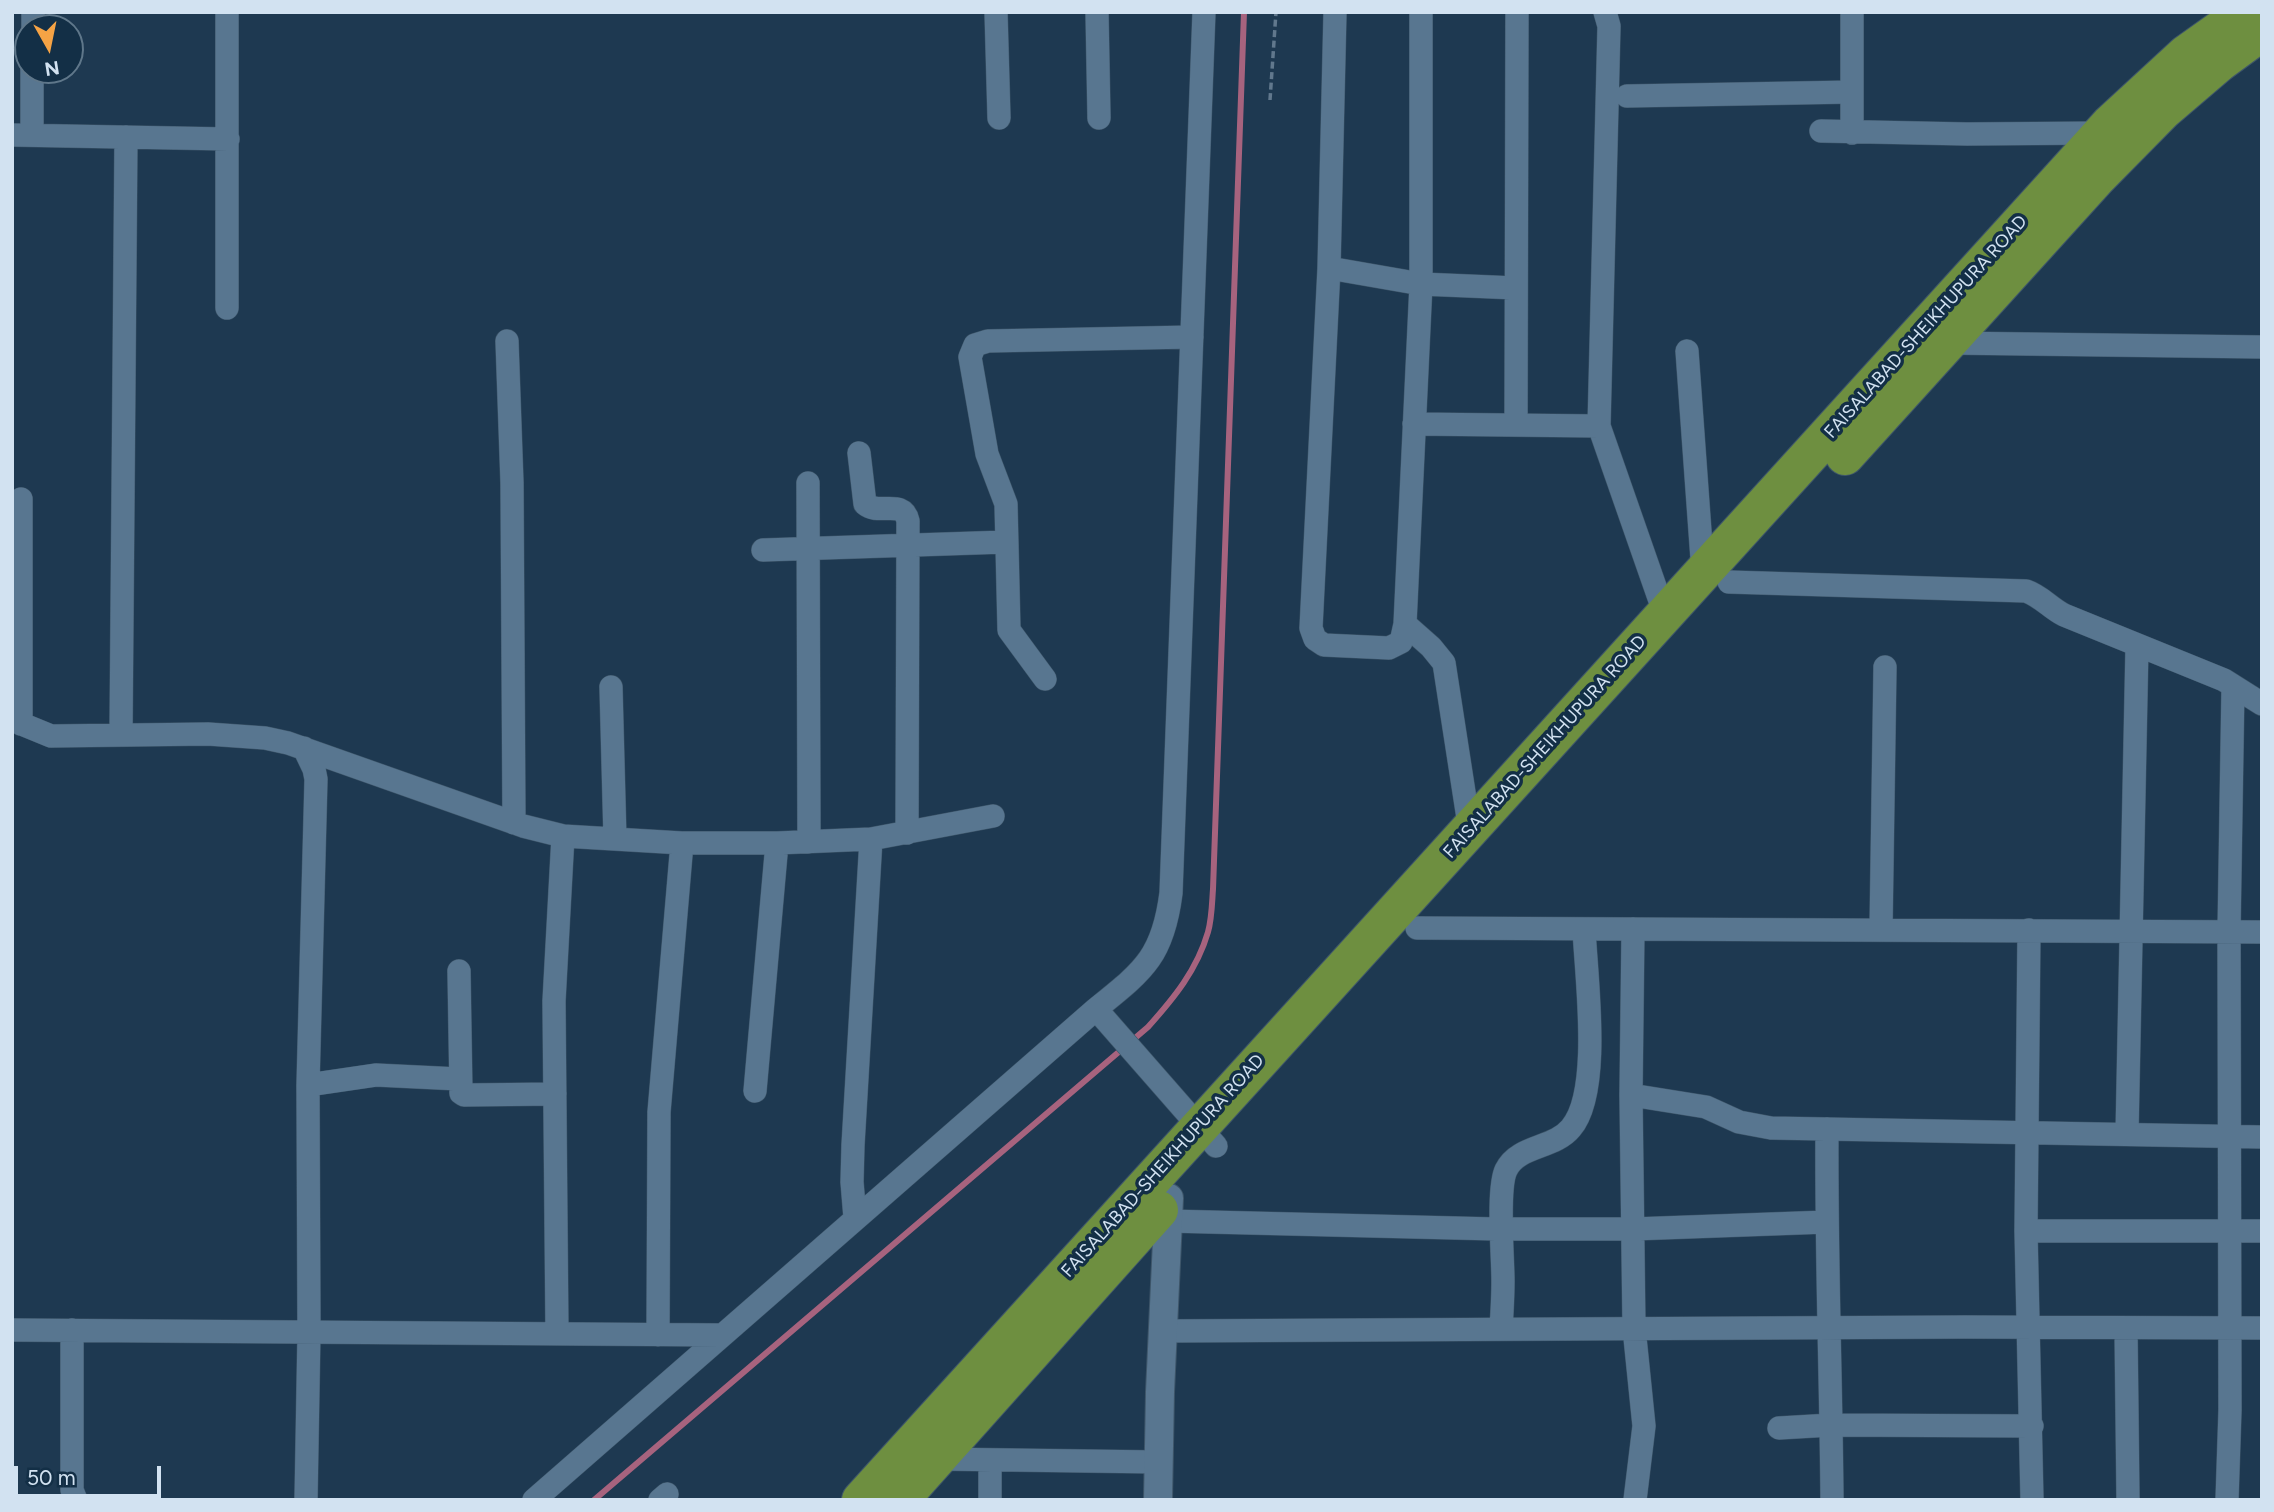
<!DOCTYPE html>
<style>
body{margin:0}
#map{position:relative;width:2274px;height:1512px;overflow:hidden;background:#1e3951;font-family:Figtree,sans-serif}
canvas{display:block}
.frame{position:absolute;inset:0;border:14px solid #d2e2f1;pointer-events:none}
.north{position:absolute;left:14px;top:14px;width:70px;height:70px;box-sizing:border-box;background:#132f46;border:2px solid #5f778a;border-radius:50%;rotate:171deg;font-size:19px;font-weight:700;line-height:28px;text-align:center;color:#d2e2f1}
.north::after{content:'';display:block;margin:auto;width:24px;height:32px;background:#f5a345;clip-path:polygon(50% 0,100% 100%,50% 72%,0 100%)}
.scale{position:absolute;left:14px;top:1466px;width:147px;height:32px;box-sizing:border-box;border:4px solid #d2e2f1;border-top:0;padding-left:9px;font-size:21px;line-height:24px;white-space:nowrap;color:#d2e2f1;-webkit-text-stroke:5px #132f46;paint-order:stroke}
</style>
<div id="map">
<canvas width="2274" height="1512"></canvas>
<div class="frame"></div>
<div class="north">N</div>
<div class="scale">50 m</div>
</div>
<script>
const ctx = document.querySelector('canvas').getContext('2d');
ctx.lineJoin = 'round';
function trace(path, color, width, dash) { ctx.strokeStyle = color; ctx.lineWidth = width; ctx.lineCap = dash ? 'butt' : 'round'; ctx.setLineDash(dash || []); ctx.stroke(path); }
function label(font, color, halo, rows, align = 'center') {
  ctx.font = font + ' Figtree,sans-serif'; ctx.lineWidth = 7; ctx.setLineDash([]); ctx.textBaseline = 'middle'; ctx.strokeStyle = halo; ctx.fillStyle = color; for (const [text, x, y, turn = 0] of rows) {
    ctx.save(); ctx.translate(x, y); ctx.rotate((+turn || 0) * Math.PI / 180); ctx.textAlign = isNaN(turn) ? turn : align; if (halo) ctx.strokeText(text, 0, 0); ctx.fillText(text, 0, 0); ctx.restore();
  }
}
const stream = new Path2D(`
 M594 1500 1148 1027C1174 998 1197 970 1208 932 1212 918 1212 902 1213 889L1244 12`);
const path = new Path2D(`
 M1270 100 1276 12`);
const minor = new Path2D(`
 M227 12V308
 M996 12 999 118
 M1097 12 1099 118
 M1335 12 1329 268 1311 628 1315 639 1324 645 1389 648 1401 642 1405 624 1421 284V12
 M1605 12 1609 26 1599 426 1665 615
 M33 28V12
 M1627 96 1852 92
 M1821 131 1967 134 2102 133
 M1852 133V12
 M12 135 228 139
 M32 135V70
 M1329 268 1421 284 1516 288
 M507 341 512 483 514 823
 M1949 343 2262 347
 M1687 351 1703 573
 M1414 424 1599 426
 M1516 425 1517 12
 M859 453 865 504C879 516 903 498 908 521L907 833
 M808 483 809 842
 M21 499V724
 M763 550 1006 542
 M1729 582 2026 591C2041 596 2050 608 2064 615L2224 680 2262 704
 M1405 624 1431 647 1444 663 1470 831
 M1045 679 1009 630 1006 504 987 454 970 357 975 345 988 341 1192 337
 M611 687 615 839
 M12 720 51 736 208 734 265 738 288 743 523 826 563 836 682 843H777L871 839 993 816
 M121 734 126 137
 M304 748 314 769 316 779 308 1085 309 1332 306 1500
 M1417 928 2262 932
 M1633 929 1631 1095 1634 1328 1644 1426 1635 1500
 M1881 930 1885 667
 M2029 930 2026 1231 2032 1500
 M459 971 461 1093 464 1095 555 1094
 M1096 1009 1216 1146
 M308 1085 376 1075 459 1079
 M755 1091 777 843
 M1631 1095 1706 1107 1739 1122 1771 1128 2262 1137
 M1827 1129C1826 1252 1831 1376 1832 1500
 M2127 1134 2137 646
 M855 1218 852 1182 853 1145 871 839
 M1168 1221 1496 1229H1633L1827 1222
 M2026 1231H2262
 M2126 1328 2128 1500
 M1501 1329C1502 1313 1503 1297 1503 1281 1503 1257 1497 1189 1506 1170 1518 1145 1554 1149 1571 1128 1602 1092 1586 976 1584 929
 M12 1330 721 1335
 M72 1330V1490L76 1500
 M1163 1331 1965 1327 2262 1328
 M557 1334 554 1001 563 836
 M658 1335 659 1112 682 843
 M1779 1428 1831 1425 2032 1426
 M937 1459 1158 1462
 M534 1500 1096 1009C1143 971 1163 957 1171 893L1204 12
 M660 1500 667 1494
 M990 1500V1460
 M2227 1500 2230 1410 2229 932 2233 686`);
const tertiary = new Path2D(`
 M1158 1500 1160 1392 1169 1198`);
const trunk = new Path2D(`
 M1845 456 2096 179 2164 110 2219 63 2260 33
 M861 1500 2110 124 2186 54 2245 12
 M900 1500 1159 1210`);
const streetNames = [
 ["FAISALABAD-SHEIKHUPURA ROAD",1926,327,-48],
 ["FAISALABAD-SHEIKHUPURA ROAD",1545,747,-48],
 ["FAISALABAD-SHEIKHUPURA ROAD",1163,1166,-48]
];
trace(stream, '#a7637e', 6);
trace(minor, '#3e566a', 24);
trace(tertiary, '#3e566a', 30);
trace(trunk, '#3e566a', 40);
trace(path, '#61788d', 3.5, [7, 3.5]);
trace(minor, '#587690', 23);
trace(tertiary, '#587690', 28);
trace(trunk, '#6e8f40', 38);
label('18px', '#d2e2f1', '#132f46', streetNames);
</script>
